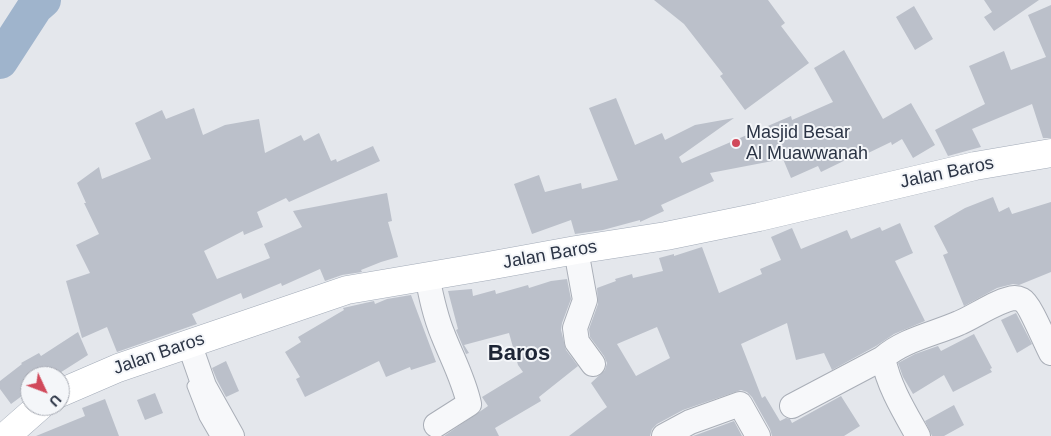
<!DOCTYPE html>
<style>
body{margin:0}
#map{position:relative;width:1051px;height:436px;overflow:hidden;background:#e4e7ec;font-family:Helvetica,sans-serif}
canvas{display:block}
.north{position:absolute;left:20px;top:366px;width:50px;height:50px;box-sizing:border-box;background:#f4f6f9;border:1px solid #a4a8b1;border-radius:50%;rotate:133deg;font-size:14px;font-weight:700;line-height:20px;text-align:center;color:#2b3445}
.north::after{content:'';display:block;margin:auto;width:18px;height:22px;background:#d1495b;clip-path:polygon(50% 0,100% 100%,50% 72%,0 100%)}
</style>
<div id="map">
<canvas width="1051" height="436"></canvas>
<div class="north">U</div>
</div>
<script>
const ctx = document.querySelector('canvas').getContext('2d');
ctx.lineJoin = 'round';
function trace(path, color, width, dash) { ctx.strokeStyle = color; ctx.lineWidth = width; ctx.lineCap = dash ? 'butt' : 'round'; ctx.setLineDash(dash || []); ctx.stroke(path); }
function fill(path, color) { ctx.fillStyle = color; ctx.fill(path, 'evenodd'); }
function label(font, color, halo, rows, align = 'center') {
  ctx.font = font + ' Helvetica,sans-serif'; ctx.lineWidth = 4; ctx.setLineDash([]); ctx.textBaseline = 'middle'; ctx.strokeStyle = halo; ctx.fillStyle = color; for (const [text, x, y, turn = 0] of rows) {
    ctx.save(); ctx.translate(x, y); ctx.rotate((+turn || 0) * Math.PI / 180); ctx.textAlign = isNaN(turn) ? turn : align; if (halo) ctx.strokeText(text, 0, 0); ctx.fillText(text, 0, 0); ctx.restore();
  }
}
const river = new Path2D(`
 M0 61 35 7 43 0`);
const building = new Path2D(`
 M654 0H768L785 23 781 26 809 63 745 110 720 76 723 74 684 24Z
 M984 0H1039L994 31 984 17 992 12Z
 M1051 5V138H1043L1032 104 972 129 981 147 948 156 935 130 985 104 969 66 1004 51 1011 70 1046 57 1028 15Z
 M914 6 933 39 915 50 896 17Z
 M844 50 883 119 911 103 935 145 913 158 902 139 892 145 891 142 864 155 862 152 821 172 818 166 791 178 783 159 710 173 714 181 661 205 664 211 640 222V220L603 230 575 234 571 220 532 234 514 184 539 175 545 192 581 183 582 189 618 180 589 108 616 98 635 145 662 133 665 140 695 125 734 118 679 157 682 163 791 116 792 120 833 102 814 68Z
 M194 108 203 135 225 125 259 119 265 153 301 135 304 141 319 133 331 161 336 159 337 162 373 146 380 161 289 202 286 198 257 212 263 227 244 235 243 231 204 251 217 279 270 258 264 244 302 227 293 211 387 193 392 221 388 222 398 257 381 262 361 270 362 272 342 275 325 281 320 269 282 286 281 283 243 299 241 293 192 314 197 324 117 352 107 327 82 338 66 281 90 273 76 245 99 234 84 203H86L77 183 99 167 102 179 151 159 135 123 162 110 166 119Z
 M993 197 999 212 1009 207 1012 214 1051 202V272L1019 285 1013 284 997 288 964 306 943 255 948 253 934 226 965 208Z
 M900 223 913 253 895 261 925 321 894 334 876 346 832 370 824 353 796 360 787 323 741 344 762 398 765 396 780 421 786 418 790 419 792 423 841 396 860 426 844 436H772L770 429 752 397 747 392 741 390 683 410 657 424 652 429 650 436H569L607 407 591 383 605 370 607 363 604 356 590 337 589 329 598 304 597 288 616 281 615 279 632 274 633 278 663 271 659 258 674 254V256L702 247 719 293 762 274 760 269 781 260 771 237 792 228 801 249 847 230 851 239 880 227 882 231ZM657 327 670 358 636 376 617 344Z
 M567 279 571 299 562 323 561 330 566 350 578 366 539 397 541 401 495 428 499 436H444L488 406 482 397 523 372 518 365 509 333 464 345 469 353 466 354 456 330 458 329 448 291 472 289 473 296 495 290 496 294 528 285 529 288 551 281Z
 M411 295 436 362 411 370 410 367 386 377 379 361 305 397 296 379 300 377 285 352 301 342 298 337 344 310 343 308 374 301 375 304 387 299Z
 M1016 313 1032 344 1017 353 1001 320Z
 M78 332 88 355 55 376H30V390L11 404 0 389V381L22 364 21 363 39 353 41 356Z
 M974 334 992 368 990 369 992 372 953 392 944 375 913 394 903 377 898 363 915 354 938 346 941 351Z
 M226 361 239 391 226 397 217 380 212 368Z
 M155 393 163 413 145 420 137 400Z
 M105 399 119 436H36L85 416 82 408Z
 M954 405 964 425 944 436H932L925 421Z
 M734 421 742 436H693L696 435Z`);
const service = new Path2D(`
 M193 386 205 417 216 436`);
const minor = new Path2D(`
 M576 250 585 300 575 328 577 342 593 364
 M427 276C431 296 435 316 443 335 452 358 464 380 469 404L436 425
 M189 343 204 386 232 436
 M792 406 883 358
 M664 436 690 422 740 404 758 436
 M918 436C904 411 889 387 883 358 903 340 934 334 959 323 974 317 999 299 1015 298 1017 298 1020 299 1022 300 1030 304 1045 342 1051 353`);
const primary = new Path2D(`
 M60 393 118 368 347 290 488 266 576 250 666 236 759 217 975 166 1051 153
 M6 436 40 406`);
const markers = [
 [736,143,5,"#d1495b"]
];
const poiNames = [
 ["Masjid Besar",746,133],
 ["Al Muawwanah",746,154]
];
const streetNames = [
 ["Jalan Baros",947,173,-12],
 ["Jalan Baros",550,255,-10],
 ["Jalan Baros",159,354,-19]
];
const districtNames = [
 ["Baros",519,354]
];
trace(river, '#9fb4cc', 36);
fill(building, '#bbc0ca');
trace(service, '#a9aeb7', 13);
trace(minor, '#a9aeb7', 26);
trace(primary, '#a3abb8', 29);
trace(service, '#f7f8fa', 11);
trace(minor, '#f7f8fa', 24);
trace(primary, '#fff', 28);
for (const [x, y, r, color] of markers) { const dot = new Path2D(); dot.arc(x, y, r, 0, 2 * Math.PI); ctx.fillStyle = color; ctx.fill(dot); trace(dot, '#f4f6f9', 2); }
label('18px', '#2b3445', '#f4f6f9', poiNames, 'left');
label('18px', '#2b3445', '#f4f6f9', streetNames);
label('bold 22px', '#1d2536', '#f4f6f9', districtNames);
</script>
